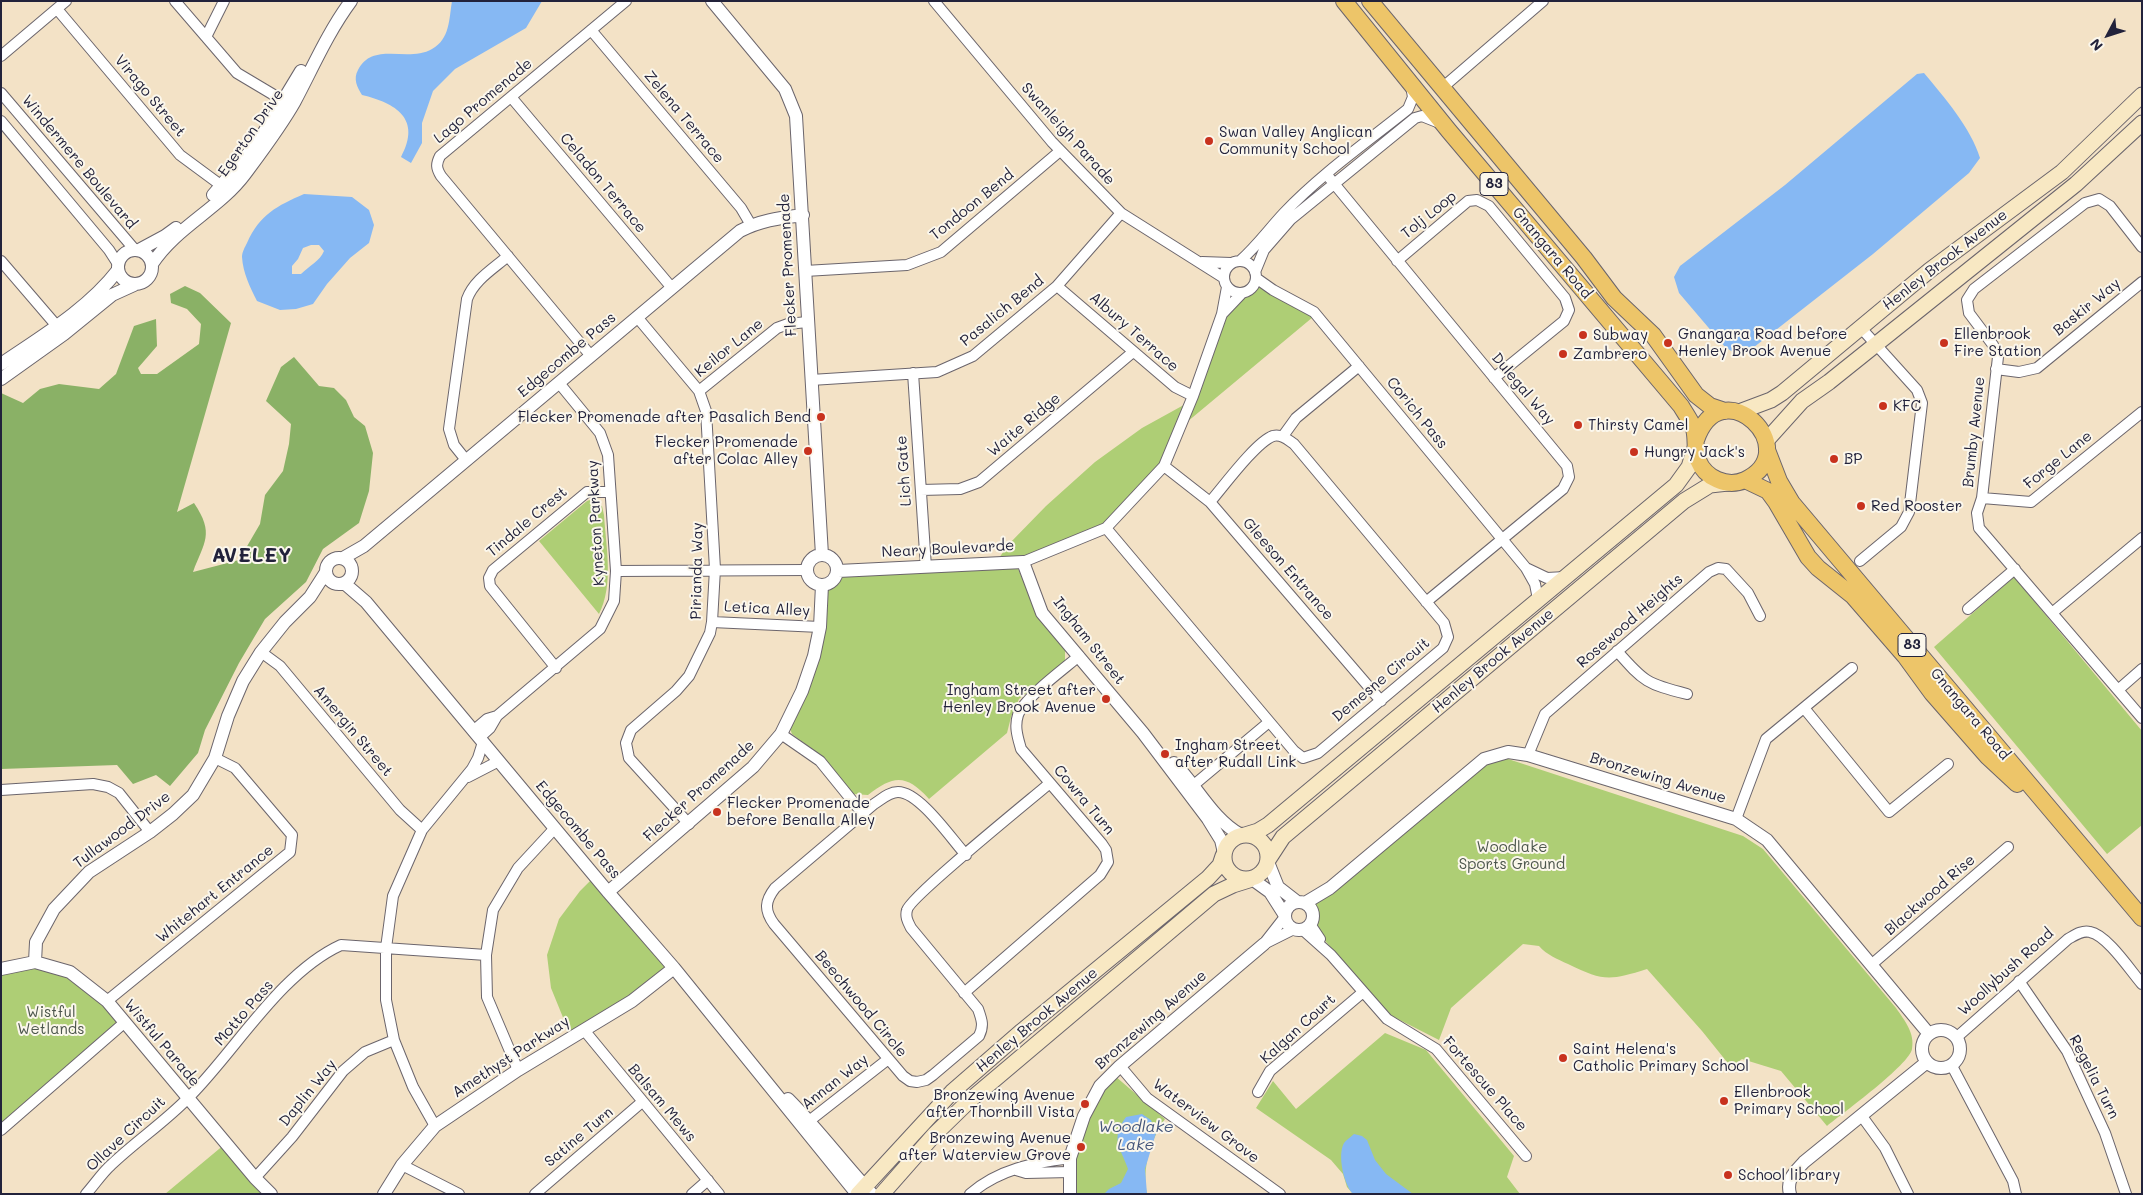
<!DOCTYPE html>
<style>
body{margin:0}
#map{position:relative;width:2143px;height:1195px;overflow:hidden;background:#f3e2c6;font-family:Mali,sans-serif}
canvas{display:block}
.frame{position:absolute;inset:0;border:2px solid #22223b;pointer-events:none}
.north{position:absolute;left:2083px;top:10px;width:50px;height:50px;-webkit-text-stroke:4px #fbf7ec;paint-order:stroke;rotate:230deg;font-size:14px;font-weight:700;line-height:20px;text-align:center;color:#22223b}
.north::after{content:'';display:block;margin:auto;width:18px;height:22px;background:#22223b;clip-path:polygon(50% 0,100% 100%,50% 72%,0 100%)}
</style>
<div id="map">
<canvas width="2143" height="1195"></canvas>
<div class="frame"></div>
<div class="north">N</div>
</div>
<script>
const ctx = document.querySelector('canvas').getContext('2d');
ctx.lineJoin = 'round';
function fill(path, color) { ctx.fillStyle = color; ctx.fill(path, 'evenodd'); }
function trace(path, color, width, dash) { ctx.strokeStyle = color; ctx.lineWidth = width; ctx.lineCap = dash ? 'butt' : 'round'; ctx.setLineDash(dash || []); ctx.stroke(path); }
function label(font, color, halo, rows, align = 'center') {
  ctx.font = font + ' Mali,sans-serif'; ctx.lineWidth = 4; ctx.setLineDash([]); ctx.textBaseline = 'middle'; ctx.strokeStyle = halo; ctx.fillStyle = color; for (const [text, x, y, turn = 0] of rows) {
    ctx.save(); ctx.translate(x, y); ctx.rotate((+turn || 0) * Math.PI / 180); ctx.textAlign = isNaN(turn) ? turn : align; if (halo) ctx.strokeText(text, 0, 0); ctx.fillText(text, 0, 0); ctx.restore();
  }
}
const green = new Path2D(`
 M1252 283 1313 317 1181 427 1165 464 1144 490 1103 524 1021 559 997 561 1008 545 1046 506 1095 462 1142 428 1191 401 1216 323 1234 292C1242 292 1247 290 1252 283Z
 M592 499 602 506 604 515C606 547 614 585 599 614L539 541 587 501Z
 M1016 564 1038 615 1065 647V661L1019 699 1011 717 1007 733 929 799C906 774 894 775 868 795L853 794 824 758 792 734 789 726 813 679 824 626 826 593 840 576Z
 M2014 577 2142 731V825L2107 854 1934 647Z
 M1505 758 1743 836 1763 849 1896 1008C1905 1021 1915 1033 1912 1049 1910 1064 1842 1114 1827 1126L1781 1071 1742 1059 1731 1067 1702 1031 1647 969C1609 981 1603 981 1568 964 1557 959 1547 955 1539 946L1523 944 1451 1008 1439 1040 1388 1014 1366 992 1319 933 1311 919 1312 907 1480 765Z
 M594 877 672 971 571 1037 551 988 547 955 559 919 580 891Z
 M34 966 71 972 124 1023 1 1130V969Z
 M1385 1033 1426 1050 1514 1156 1507 1177 1520 1194H1353L1347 1187 1343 1174 1331 1160 1256 1108 1273 1081 1296 1109Z
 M1115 1076 1165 1119C1150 1141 1142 1167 1147 1194H1072L1077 1146 1093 1104Z
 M225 1144 267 1194H165Z`);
const forest = new Path2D(`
 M185 286 200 293 231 323 177 512 194 503C215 534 204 542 193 572L239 560 260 524 265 495 283 471 289 444 291 424 266 401 281 367 294 357 319 386 334 388 346 400 354 417 365 426 373 453 369 491 359 523 323 549 306 582 265 619 239 663 205 730 198 753 170 786 156 775 133 784 117 765 1 769V393L23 403 40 389 59 384 99 389 116 374 134 326 156 319 157 346 138 368 141 374H157L199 344 201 324 187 309 171 303 170 294Z`);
const water = new Path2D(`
 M452 1H542L526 28 455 69 433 91 422 123V143L411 163 401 157C422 119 396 103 362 95 357 87 353 79 358 70 373 41 408 63 432 49 450 39 449 19 452 1Z
 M1924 73C1944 97 1971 128 1980 158L1969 173 1873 254 1749 351 1736 354 1725 347 1679 293 1674 277 1680 266 1785 185 1917 74Z
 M304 194 352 197 369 210 374 225 369 243 350 258 327 284 313 304 296 309 280 310 257 301C250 287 243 273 242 257 242 252 245 247 247 243 260 214 277 206 304 194ZM311 245H319L324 251C320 261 309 266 301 274H292V266L298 259 303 248Z
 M1142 1114 1151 1120 1156 1133 1145 1169 1147 1194H1104L1109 1189 1121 1183 1128 1169C1120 1146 1110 1139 1126 1117Z
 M1354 1134 1362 1136 1367 1140 1375 1160 1386 1174 1413 1194H1353C1344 1185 1337 1155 1344 1143 1346 1140 1351 1137 1354 1134Z`);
const minor = new Path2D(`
 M175 1 237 73 289 104
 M934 1 1052 142 1121 213 1224 278
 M57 9 180 155 226 189
 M591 30 741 208 751 225
 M206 37 224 1
 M1 56 66 1
 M1442 88 1543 1
 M1 93 135 250
 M511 97 672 288
 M1 121 109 250 118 264
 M1327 175 1567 466 1569 477 1563 489 1426 602
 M2142 247 2110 206 2099 199 2085 203 1974 289 1967 300 1969 313 1993 345 1998 357 1982 498 1977 513 1979 528 2142 718
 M1 261 62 332
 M1240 261C1257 246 1269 229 1284 213 1321 174 1367 142 1408 109L1413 97 1411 86
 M1397 261 1468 201 1477 200 1489 206 1565 298 1569 310 1564 321 1494 378
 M1224 277a16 16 0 1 1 32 0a16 16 0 1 1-32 0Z
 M1202 262 1231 263
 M805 271 907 265 941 252 1060 151
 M1255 272 1264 250 1291 219 1415 118 1422 116 1437 122
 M1256 278 1273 290 1314 312 1526 568 1535 584 1538 599
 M1057 286 1175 387 1193 396
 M1222 314 1242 293
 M637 317 699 391 706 411 715 569 712 622 710 633 689 676 676 691 631 730 626 743 629 758 689 824
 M591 356 441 176C436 168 436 164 440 156L626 1
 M1996 369 2019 372 2037 368 2142 282
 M913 373 926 567
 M811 380 937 372 973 356 1057 286 1121 213
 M699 391 777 328 788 324 807 322
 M1283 436 1296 418 1359 366
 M466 460 454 445 449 429 467 299C474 280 493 269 508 256
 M1164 466 1210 502 1381 701
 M921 490 960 489 979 482 1133 352
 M1982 498 2031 502 2142 412
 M1106 528 1294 751 1303 758 1318 753 1443 648 1448 637 1444 623 1294 444C1288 440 1282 434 1273 436 1256 442 1223 487 1210 502
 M1860 561 1901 527 1909 512 1922 403 1917 390 1861 328
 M1023 562 1106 528 1164 466 1193 396 1222 314 1227 287
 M1526 568 1547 578 1565 577
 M616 571 807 570
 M1968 609 2015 569
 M2052 613 2142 538
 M712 622 820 627
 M1617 651C1644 682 1647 684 1687 694
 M261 652 280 666 400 810 422 830
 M556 668 490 586 489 578 493 570 587 492H610
 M2118 690 2142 669
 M1804 708 1889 812 1948 764
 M473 731 487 719 497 716 600 629 614 601 616 571 608 455 600 433 559 383
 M781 734 820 761 863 814
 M479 738 490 728 497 716
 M1528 755 1545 714 1709 572 1718 568 1726 569 1748 593 1760 616
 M468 777 499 761
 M1189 789 1269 722
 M1 790 93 784 108 787 119 793 150 832
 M1736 819 1766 739 1852 668
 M966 855C952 840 920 792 898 792 889 792 882 799 874 804L775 888C765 901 764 910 774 924L903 1076 910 1081 917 1082 926 1080 933 1075 979 1036C984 1026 982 1020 978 1009L911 928C908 922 905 917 907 910 910 897 1030 800 1050 783
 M1310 924 1320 939
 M1303 930 1331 955 1387 1019 1436 1049 1526 1156
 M1266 941 1284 918
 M1264 944 1294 929
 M1871 965 2008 847
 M2019 981 2067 1051 2105 1133 2126 1194
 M964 993 1100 875 1108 862 1106 850 1102 844 1021 749C1018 738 1014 727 1018 715 1024 698 1064 669 1079 656
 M107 1001 290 852 292 835 235 768 215 758
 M584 1030 719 1194
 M1957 1037 2068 939C2075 935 2082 930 2090 932 2107 935 2130 970 2142 984
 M1120 1066 1147 1098 1280 1194
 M1952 1066 2013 1181 2016 1194
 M518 1070 487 997 486 955 493 910 518 868 555 828
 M1258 1092 1270 1071 1362 993
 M1861 1115 1885 1148 1908 1194
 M804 1125 887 1060
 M435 1126 413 1087 394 1040 386 1000V948L393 896 422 830 472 769 478 758 483 742
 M1 1130 124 1023
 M402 1165 459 1194
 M1016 1170 1026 1173 1070 1172
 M255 1178 292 1137 343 1071 365 1052 394 1040
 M86 1194C95 1184 102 1173 111 1165 136 1141 165 1122 189 1097 236 1050 280 973 341 945L486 955
 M535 1194 642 1102
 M692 1194 708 1180
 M970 1194C999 1169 1033 1163 1070 1158`);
const tertiary = new Path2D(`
 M712 1 785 89 796 116 822 555
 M213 195 258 142 301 71
 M118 267a17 17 0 1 1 34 0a17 17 0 1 1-34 0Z
 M139 250 165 236 176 228
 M152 264C176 227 219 209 245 174 262 151 281 126 295 101 313 67 328 32 351 1
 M1 364C42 336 88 309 118 270
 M1 379 64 334 112 295 134 285
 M807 570a15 15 0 1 1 30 0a15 15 0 1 1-30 0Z
 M326 571a13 13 0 1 1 26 0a13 13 0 1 1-26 0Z
 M343 558 364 546 740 231C761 220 780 218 803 215
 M838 571 1023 562 1042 613 1143 733 1208 819 1221 840 1224 853
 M344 583 366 602 608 892 674 968 857 1194
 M1174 763C1197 786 1212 819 1241 835
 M1268 862 1278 887 1296 901
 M1252 879 1270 892 1284 914
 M608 892 753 767 781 734 802 691 814 656 820 627 822 585
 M1285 916a14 14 0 1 1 28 0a14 14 0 1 1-28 0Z
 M1305 903 1330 888 1484 759 1508 752 1528 755 1736 819 1767 840 1929 1034
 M35 962 36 942 54 909 89 872 150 832 173 814 193 795 215 758 228 716 243 681 261 652 285 622 310 597 326 572
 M1 969 35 962 70 972 107 1001 255 1178 271 1194
 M1922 1049a19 19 0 1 1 38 0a19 19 0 1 1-38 0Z
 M788 1099C818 1129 843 1163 872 1194
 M384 1194 402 1165 435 1126 518 1070 632 1001 674 968
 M1070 1194V1158L1084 1116 1100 1086 1120 1066 1264 944
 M1790 1194C1786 1179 1795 1172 1804 1162L1927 1062`);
const secondary = new Path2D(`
 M1739 412 1771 400 1782 393 1930 270 2062 172 2142 95
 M1766 441 1802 401 1829 382 2076 184 2142 123
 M1224 857a22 22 0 1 1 44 0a22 22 0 1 1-44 0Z
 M1245 835 1258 831 1268 825 1676 485 1689 467 1695 448
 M1268 860 1283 837 1684 501 1710 485 1728 483
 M858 1194 952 1092 1022 1031 1208 878 1220 865 1223 856
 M882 1194 934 1135 969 1101 1214 894 1233 885 1249 880`);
const primary = new Path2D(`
 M1344 1 1449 131 1681 406C1685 413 1691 421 1694 429 1697 439 1694 450 1698 460 1705 478 1727 488 1745 480 1807 451 1722 366 1696 440
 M1370 1 1584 258 1614 298 1653 335 1696 395 1710 406 1725 411
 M1767 450 1779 481 1792 503 2142 918
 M1745 480 1768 491 1776 502 1808 557 1818 568 1853 596 1905 656 1932 693 1988 757 2017 784`);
const markers = [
 [1209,141,5,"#c8321e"],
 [1583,335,5,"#c8321e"],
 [1668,343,5,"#c8321e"],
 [1944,343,5,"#c8321e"],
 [1563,354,5,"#c8321e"],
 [1883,406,5,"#c8321e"],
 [821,417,5,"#c8321e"],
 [1578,425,5,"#c8321e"],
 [808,451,5,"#c8321e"],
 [1634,452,5,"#c8321e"],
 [1834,459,5,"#c8321e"],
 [1861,506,5,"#c8321e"],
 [1106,699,5,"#c8321e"],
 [1165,754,5,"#c8321e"],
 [717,812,5,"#c8321e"],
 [1563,1058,5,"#c8321e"],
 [1724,1101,5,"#c8321e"],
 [1085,1104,5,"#c8321e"],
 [1081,1147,5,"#c8321e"],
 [1728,1175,5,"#c8321e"]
];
const shields = [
 [1494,184,28],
 [1912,645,28]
];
const shieldNames = [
 ["83",1494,184],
 ["83",1912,645]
];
const streetNames = [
 ["Virago Street",150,96,50],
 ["Lago Promenade",483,101,-40],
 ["Zelena Terrace",684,117,50],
 ["Egerton Drive",251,133,-55],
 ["Swanleigh Parade",1068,134,48],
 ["Windermere Boulevard",79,162,50],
 ["Celadon Terrace",603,183,50],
 ["Tondoon Bend",972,205,-39],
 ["Tolj Loop",1429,215,-39],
 ["Gnangara Road",1552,253,50],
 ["Henley Brook Avenue",1945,260,-38],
 ["Flecker Promenade",788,265,-93],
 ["Baskir Way",2087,307,-39],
 ["Pasalich Bend",1002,311,-39],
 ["Albury Terrace",1134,332,41],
 ["Keilor Lane",729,348,-39],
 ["Edgecombe Pass",567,355,-40],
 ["Dulegal Way",1523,389,50],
 ["Corich Pass",1417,413,51],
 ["Waite Ridge",1024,425,-40],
 ["Brumby Avenue",1974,432,-84],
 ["Forge Lane",2058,460,-39],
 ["Lich Gate",904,471,-94],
 ["Tindale Crest",527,522,-40],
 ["Kyneton Parkway",596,523,-93],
 ["Neary Boulevarde",948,549,-3],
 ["Gleeson Entrance",1288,569,49],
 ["Pirianda Way",697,571,-89],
 ["Letica Alley",767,609,3],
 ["Rosewood Heights",1630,621,-41],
 ["Ingham Street",1089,641,52],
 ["Henley Brook Avenue",1493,661,-40],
 ["Demesne Circuit",1381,680,-40],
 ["Gnangara Road",1970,714,50],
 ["Amergin Street",353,731,50],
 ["Bronzewing Avenue",1658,778,17],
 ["Flecker Promenade",699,791,-42],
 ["Cowra Turn",1084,800,50],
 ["Tullawood Drive",122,830,-37],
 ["Edgecombe Pass",578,830,50],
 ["Whitehart Entrance",215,894,-39],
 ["Blackwood Rise",1930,895,-41],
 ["Woollybush Road",2006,972,-42],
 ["Beechwood Circle",861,1004,50],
 ["Motto Pass",244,1013,-49],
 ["Henley Brook Avenue",1037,1020,-40],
 ["Bronzewing Avenue",1151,1020,-41],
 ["Kalgan Court",1298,1029,-42],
 ["Wistful Parade",162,1043,50],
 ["Amethyst Parkway",511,1057,-33],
 ["Regelia Turn",2094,1077,63],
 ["Annan Way",835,1082,-38],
 ["Fortescue Place",1485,1084,49],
 ["Daplin Way",308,1093,-51],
 ["Balsam Mews",662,1103,50],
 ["Waterview Grove",1206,1121,37],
 ["Ollave Circuit",126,1134,-43],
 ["Satine Turn",579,1137,-40]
];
const poiNames = [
 ["Swan Valley Anglican",1219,132],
 ["Community School",1219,149],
 ["Gnangara Road before",1678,334],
 ["Henley Brook Avenue",1678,351],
 ["Ellenbrook",1954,334],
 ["Fire Station",1954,351],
 ["Subway",1593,335],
 ["Zambrero",1573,354],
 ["KFC",1893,406],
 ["Flecker Promenade after Pasalich Bend",811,417,"right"],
 ["Thirsty Camel",1588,425],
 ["Flecker Promenade",798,442,"right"],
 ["after Colac Alley",798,459,"right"],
 ["Hungry Jack's",1644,452],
 ["BP",1844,459],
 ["Red Rooster",1871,506],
 ["Ingham Street after",1096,690,"right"],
 ["Henley Brook Avenue",1096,707,"right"],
 ["Ingham Street",1175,745],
 ["after Rudall Link",1175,762],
 ["Flecker Promenade",727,803],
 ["before Benalla Alley",727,820],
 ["Saint Helena's",1573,1049],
 ["Catholic Primary School",1573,1066],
 ["Ellenbrook",1734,1092],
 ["Primary School",1734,1109],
 ["Bronzewing Avenue",1075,1095,"right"],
 ["after Thornbill Vista",1075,1112,"right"],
 ["Bronzewing Avenue",1071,1138,"right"],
 ["after Waterview Grove",1071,1155,"right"],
 ["School library",1738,1175]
];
const parkNames = [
 ["Woodlake",1512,847],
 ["Sports Ground",1512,864],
 ["Wistful",51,1012],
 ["Wetlands",51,1029]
];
const waterNames = [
 ["Woodlake",1136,1127],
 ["Lake",1136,1145]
];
const districtNames = [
 ["AVELEY",252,556]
];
fill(green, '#aece75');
fill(forest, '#8ab166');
fill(water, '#86b8f3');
trace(minor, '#6b656c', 12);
trace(tertiary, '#6b656c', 14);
trace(secondary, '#6b656c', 17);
trace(primary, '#6b656c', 18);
trace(minor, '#fff', 10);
trace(tertiary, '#fff', 12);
trace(secondary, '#f8e8c3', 15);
trace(primary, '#edc569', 16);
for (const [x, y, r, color] of markers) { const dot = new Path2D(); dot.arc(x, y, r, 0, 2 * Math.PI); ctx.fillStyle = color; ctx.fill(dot); trace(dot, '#fbf7ec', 2); }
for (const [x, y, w] of shields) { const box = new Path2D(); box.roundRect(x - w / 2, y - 11.5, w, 23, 4); ctx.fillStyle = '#fbf7ec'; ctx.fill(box); trace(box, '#22223b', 1); }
label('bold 14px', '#22223b', null, shieldNames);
label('15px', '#22223b', '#fbf7ec', streetNames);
label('15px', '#22223b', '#fbf7ec', poiNames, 'left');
label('15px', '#4c564c', '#fbf7ec', parkNames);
label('italic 16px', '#45567b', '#fbf7ec', waterNames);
ctx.letterSpacing = '1px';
label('bold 20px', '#22223b', '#fbf7ec', districtNames);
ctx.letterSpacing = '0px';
</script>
